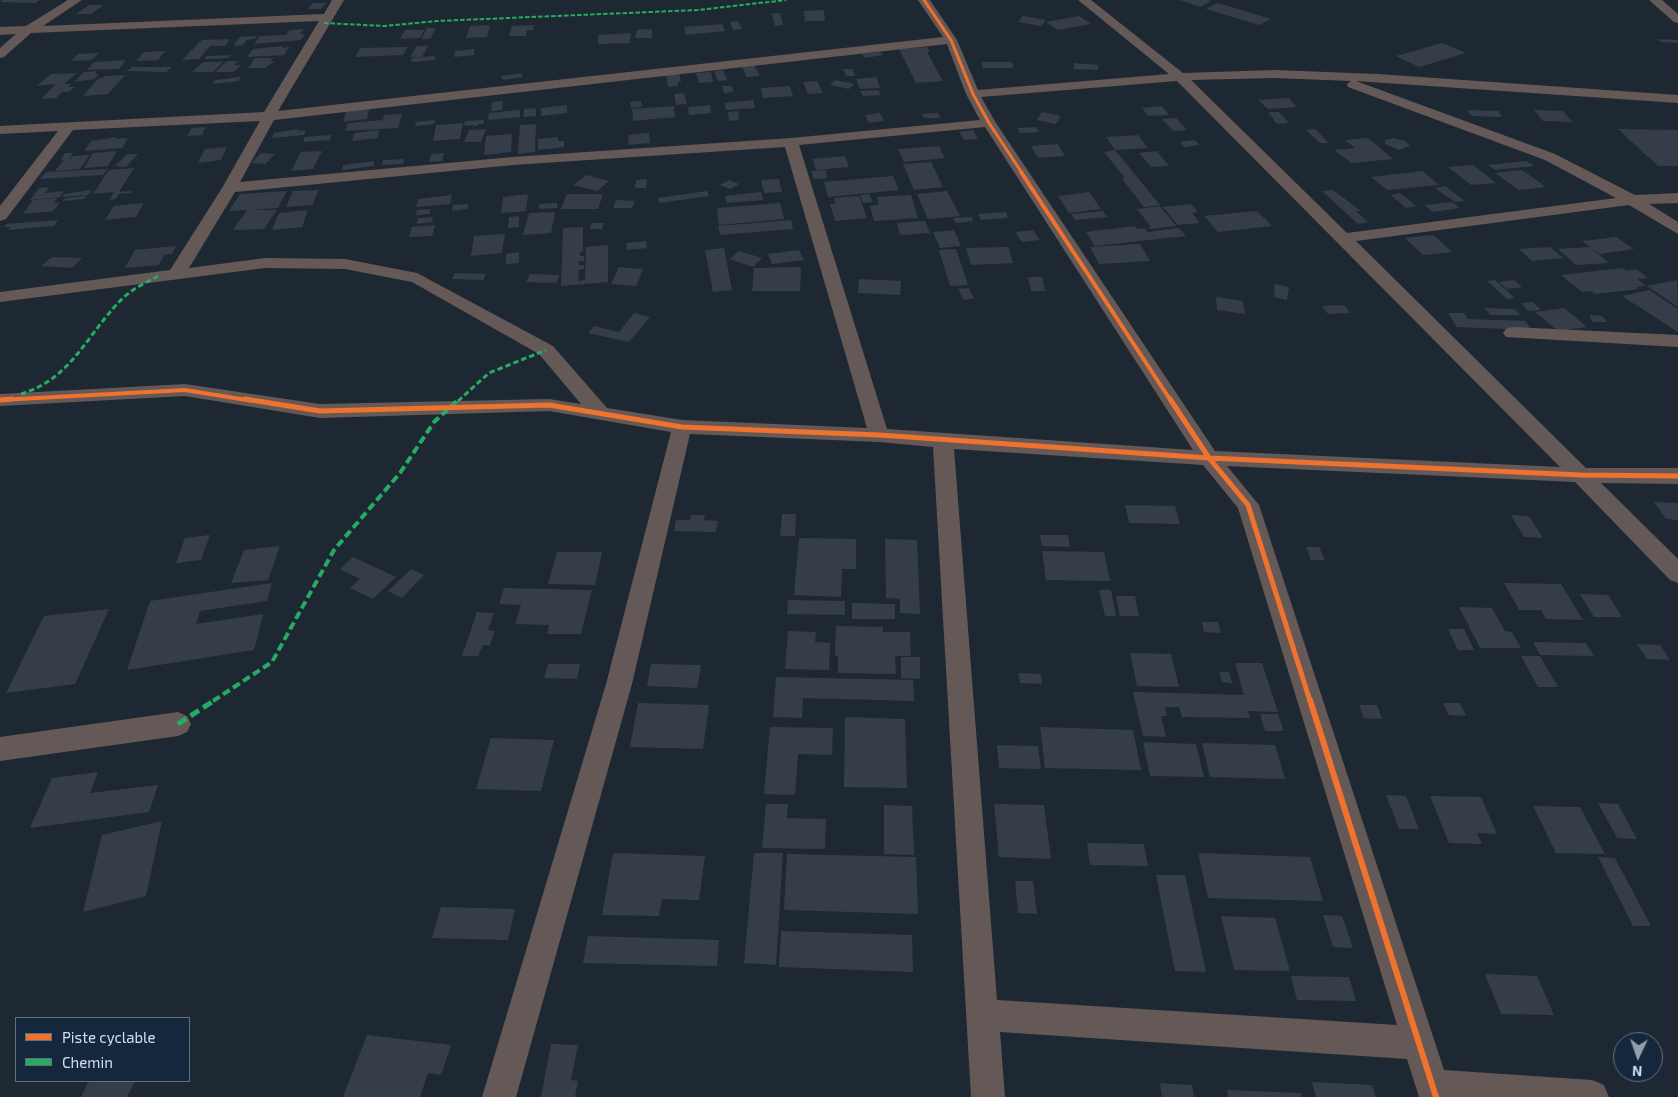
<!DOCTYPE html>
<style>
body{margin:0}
#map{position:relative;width:1678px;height:1097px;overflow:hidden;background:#1e2833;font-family:"Exo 2",sans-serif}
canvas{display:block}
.legend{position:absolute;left:15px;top:1017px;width:175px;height:65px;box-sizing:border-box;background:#15273c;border:1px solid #617183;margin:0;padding:6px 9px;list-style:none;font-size:15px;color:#d4dfee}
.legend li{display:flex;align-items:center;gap:10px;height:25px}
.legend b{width:25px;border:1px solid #617183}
.north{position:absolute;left:1613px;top:1032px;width:50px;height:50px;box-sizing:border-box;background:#15273c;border:1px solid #617183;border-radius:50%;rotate:183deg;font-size:14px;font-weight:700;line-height:20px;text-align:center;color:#d4dfee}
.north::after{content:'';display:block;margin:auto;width:18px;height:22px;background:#949fad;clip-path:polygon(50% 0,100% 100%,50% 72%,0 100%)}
</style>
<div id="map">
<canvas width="1678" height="1097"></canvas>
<ul class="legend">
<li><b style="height:6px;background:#ef722f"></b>Piste cyclable</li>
<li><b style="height:6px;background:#26ab63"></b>Chemin</li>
</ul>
<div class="north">N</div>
</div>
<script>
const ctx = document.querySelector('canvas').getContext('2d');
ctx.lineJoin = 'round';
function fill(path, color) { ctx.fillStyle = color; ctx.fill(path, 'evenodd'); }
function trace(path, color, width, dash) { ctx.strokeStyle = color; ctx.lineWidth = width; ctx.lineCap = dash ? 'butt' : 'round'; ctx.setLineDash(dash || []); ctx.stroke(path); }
const building = new Path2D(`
 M3 0H40L35 3 0 2Z
 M1180 0H1207L1211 1 1200 7Z
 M313 3H326L321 9H308Z
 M1218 3 1271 19 1259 25 1206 9Z
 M89 5H104L91 14H76Z
 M824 10 825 21H805L804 11Z
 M772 13H780L783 25 775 26Z
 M1023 16 1046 20 1041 26 1018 22Z
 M1079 16 1091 24 1058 30 1046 22Z
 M738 21 742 29 733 30 730 22Z
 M722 24 725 31 686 35 684 27Z
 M490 25 487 37 466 38 470 26Z
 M534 25 533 30H527L526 36H509L512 26Z
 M427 28H436L430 39H421Z
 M304 29 300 34H305L301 40 254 44 260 36 286 35 289 30Z
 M652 29V38H635L637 30Z
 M405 30H424L420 38 400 39Z
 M631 33 630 43 598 44V35Z
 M257 36 255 39 247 40 243 45 233 46 240 37Z
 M230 39 225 46H210L199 59 182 60 202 40Z
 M1657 39 1678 40V43L1661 42Z
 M1442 43 1466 53 1419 67 1396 56Z
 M283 46 282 48 289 47 284 55 247 57 253 49Z
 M417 46H428L422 57H410Z
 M408 47 403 55 355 57 360 48Z
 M927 47 930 52H927L943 81 916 83 899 49Z
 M474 49V55L454 57 455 51Z
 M165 51 158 60 136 61 144 52Z
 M880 52 883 55 865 58 862 54Z
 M99 53 92 60 71 61 78 54Z
 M231 55 228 58 204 59 207 56Z
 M435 56V60L411 62 412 58Z
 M255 58H273L270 61H275L265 68H248Z
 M126 60 119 69 87 70 94 62Z
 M227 61H238L234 65H241L234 72H215Z
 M203 62H223L213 72H192Z
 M981 62H1012L1013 68H983Z
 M1074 63 1098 65V70L1074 69Z
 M754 65 760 76 747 77 741 66Z
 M132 67H172L166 72 127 71Z
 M843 69H852L855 76H846Z
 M723 70 727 80 718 81 714 71Z
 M97 71 95 74H99L94 79 74 82 84 72Z
 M679 72 681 82H678V86L668 87 666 73Z
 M711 72 713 82 699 83 696 73Z
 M77 73 64 84H71L68 87H75L69 92H62L56 98 41 99 56 84 37 86 51 74Z
 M521 73 523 77 503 80 501 76Z
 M125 75 108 94 83 96 98 79 106 76Z
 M240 77 239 81 213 84 215 80Z
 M876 77 880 88 860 89 856 79Z
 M835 80 854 84 849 89 830 85Z
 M817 81 823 93 808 94 803 82Z
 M722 86H732L733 92 724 93Z
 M790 86 793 96 763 98 761 88Z
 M878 90 881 95 863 96 860 91Z
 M684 93 687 104 676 105 674 94Z
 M1288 98 1297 107 1268 109 1258 100Z
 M753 100 755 108 726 110 725 103Z
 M503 101 502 110 491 111 492 102Z
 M641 101 642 107 631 108 630 102Z
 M567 105V113L541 116V108Z
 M710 105 711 113 689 115 688 107Z
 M674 106 675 117 633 121 632 109Z
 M1162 106 1169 115 1148 116 1142 108Z
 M536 108V116L523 117 524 109Z
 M369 109 367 119 343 122 346 111Z
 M520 110V117L488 120 489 113Z
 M1467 110 1498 111 1502 117 1472 116Z
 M1534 110 1563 111 1572 122 1543 121Z
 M738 111 739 120 729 121 728 112Z
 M1042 112 1061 116 1056 124 1037 120Z
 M1268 112H1279L1289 123 1277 124Z
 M880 113 884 121 869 123 865 115Z
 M938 113 940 118H924L922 114Z
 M402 114 398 128 345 131 348 123 383 120 384 115Z
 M1176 118 1187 130 1173 131 1162 119Z
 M435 120 434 124 415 126 416 122Z
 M484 120 483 124H478V126L464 125 465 121Z
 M463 123 460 139 433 141 436 125Z
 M536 124 535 152 518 154 520 125Z
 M206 127 202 135 187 136 192 128Z
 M1036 127 1039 132 1020 133 1017 128Z
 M299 129 298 131 306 130 304 135 272 138 274 133Z
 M486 129 481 142H464L469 130Z
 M1315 129 1329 143H1320L1306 130Z
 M1618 129 1678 130V166H1658Z
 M379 130 378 138 352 141 354 133Z
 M973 130 978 139 964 140 959 132Z
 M649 133 650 143 629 145 628 135Z
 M512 134 511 152 484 155 486 136Z
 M331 135 330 140 303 142 305 137Z
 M1138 135 1148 148 1115 150 1160 205 1144 207 1122 179 1125 178 1104 152 1115 150 1106 137Z
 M117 137 116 139 128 138 122 148 84 151 91 141Z
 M558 137V141H564V147L538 150V139Z
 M1368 138 1393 159 1352 163 1334 150 1355 148 1345 140Z
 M1394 138 1405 141 1410 146 1399 150 1385 144V140Z
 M1195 140 1199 145 1184 147 1180 142Z
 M1058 144 1065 156 1038 158 1031 146Z
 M939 146 945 158 904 162 898 149Z
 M227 147 221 160 198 163 205 149Z
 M117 151 108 166 84 168 93 153Z
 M322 151 313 169 291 171 301 152Z
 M1157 151 1169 166 1151 167 1139 153Z
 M65 153H73L69 160 73 156 90 155 80 169 55 171 64 160H61Z
 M261 153 275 154 265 164 251 163Z
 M444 153 442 161 429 162 431 154Z
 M127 154H138L126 167 115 166Z
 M845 156 849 167 816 170 813 159Z
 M404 159 403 164 382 165 383 160Z
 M374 161V166L342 170 343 165Z
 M1526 161 1534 166 1495 170 1488 165Z
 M931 162 943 187 914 190 903 164Z
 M1473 165 1496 183 1471 185 1448 167Z
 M134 168 119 192 132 191 130 193 119 194 116 199 109 200 114 192 93 194 109 170Z
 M108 169 103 175 40 179 46 172Z
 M826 170 827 178 813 179 812 171Z
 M1522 170 1546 187 1519 190 1495 173Z
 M1423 171 1439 185 1387 190 1371 177Z
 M586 175 609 181 597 191 573 185Z
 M893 176 899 190 828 197 824 182Z
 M647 179 646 188H635L636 180Z
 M779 179 782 192 764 193 761 180Z
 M729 180 739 184 730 189 720 185Z
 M1445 186 1465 201 1455 202 1435 188Z
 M49 187 45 193 64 191 60 197 30 200 39 188Z
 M91 190 88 195 62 197 64 194Z
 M319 190 312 205 286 207 293 191Z
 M1333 190 1361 211H1356L1368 222 1358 224 1322 191Z
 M287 191 278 208 250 210H277L264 229 233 230 247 210 229 211 240 194Z
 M707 191 709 196 659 203 658 198Z
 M947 191 960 216 928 219 917 194Z
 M761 192 763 200 727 203 725 196Z
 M1089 192 1101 209 1069 213 1058 196Z
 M1400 193 1416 206 1406 208 1391 195Z
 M528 194 526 211 501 213 503 197Z
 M567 194H603L598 209H561Z
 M869 194 873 202 863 203 860 195Z
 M452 195 450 204 416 207 418 199Z
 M911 195 918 218 874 221 870 206 879 205 877 197Z
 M87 196 84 199 62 201 65 198Z
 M859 196 867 218 835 221 830 204H835L834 198Z
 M57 198 54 203 60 202 53 211 23 214 33 200Z
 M616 200 635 201 632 208H613Z
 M1452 202 1460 208 1433 212 1425 205Z
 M144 203 136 217 105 220 114 206Z
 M557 203V208L539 209V204Z
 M780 203 784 219 719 225 717 208Z
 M468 204 467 209 452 211 453 205Z
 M1191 204 1198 212 1192 213 1200 223 1178 225 1163 207Z
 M1160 206 1176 226 1150 229 1148 227H1151L1137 209Z
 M430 209V214L416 215 417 210Z
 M308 210 302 227 272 230 279 213Z
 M1103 211 1107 217 1075 220 1071 214Z
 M1257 211 1272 226 1218 232 1204 216Z
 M555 212 551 233 523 235 529 213Z
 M1006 212 1008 218 981 220 978 214Z
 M519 216V227L508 228 509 217Z
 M433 217 432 222 417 224 418 218Z
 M972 217 973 221 956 223 953 218Z
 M58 220 54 226 8 230 10 227H4L6 224Z
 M791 220 793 229 720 235 718 226Z
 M925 221 930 233 900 235 897 223Z
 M592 223H604L602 229H589Z
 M435 225 432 236 409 237 412 227Z
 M1135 226 1137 229 1145 228 1147 232 1179 228 1186 236 1095 246 1086 232Z
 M583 227V252H580V256H584V261H579V265H584V269L579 270 578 281 585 280 586 247 608 245V282L561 286 563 228Z
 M954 230 961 246 940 248 933 232Z
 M1033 230 1040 240 1022 242 1015 232Z
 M505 234 502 253 471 256 474 236Z
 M1433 235 1452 252 1423 255 1405 238Z
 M1616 237 1634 249 1600 254 1582 241Z
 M646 241 647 248 627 250 626 243Z
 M1140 244 1150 261 1099 264 1090 247Z
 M176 246 172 254 164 255 159 265 125 268 135 250Z
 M1008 247 1013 263 971 265 966 248Z
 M1550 247 1563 258 1532 261 1519 249Z
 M1590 247 1609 263 1576 265 1558 249Z
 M724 248 732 290 713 292 705 250Z
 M956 249 968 285 950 286 939 250Z
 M799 250 804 260 772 264 768 254Z
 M739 251 762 258 753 267 730 259Z
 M519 252V263L506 264V254Z
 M52 257 82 258 72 268 41 266Z
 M619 267 643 269 636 286 611 284Z
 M801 267 800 291H752L754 268Z
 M1622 268 1626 271 1636 269 1648 278 1637 279 1646 286 1636 287 1639 289 1595 294 1591 291 1582 292 1561 275Z
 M455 273 486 274 483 280 452 279Z
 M530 274 560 275 556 283 526 282Z
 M1028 277H1042L1045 291H1031Z
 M859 279 901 281 900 295 858 293Z
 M1495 280 1515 298 1507 299 1487 281Z
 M1514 280 1522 287 1507 289 1499 282Z
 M1677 280 1678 307 1647 286Z
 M1275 284 1289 287 1287 300 1274 297Z
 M969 288 974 298 964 300 958 289Z
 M1649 290 1678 309V332L1622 296Z
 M1216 297 1243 301 1245 314 1217 310Z
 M1533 302 1541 310 1529 311 1521 303Z
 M1344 305 1350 313 1328 314 1322 306Z
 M1485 308 1515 309 1520 315H1490Z
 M1564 308 1587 327 1558 331 1535 312Z
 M634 313 650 317 629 342 588 333 594 326 619 332Z
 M1448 313H1464L1468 319 1525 321 1532 330 1457 327Z
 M1589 315 1602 316 1607 322H1593Z
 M1654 502 1678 503V520L1666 519Z
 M1125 505 1175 506 1180 524 1129 523Z
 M782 514H796L795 536H780Z
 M691 515H705L704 520 718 521 716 532 674 531 676 520H690Z
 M1511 515 1529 516 1543 538 1524 537Z
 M210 535 201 560 176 563 185 538Z
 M1040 535H1068L1070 547 1042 546Z
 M799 538 856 539V569H842L841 597 794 595Z
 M885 539 917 540 920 614 900 613V599L886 598Z
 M280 546 268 580 231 583 244 550Z
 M1306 547H1319L1325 560H1311Z
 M1042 551 1104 552 1110 581 1046 580Z
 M557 552H602L595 585 548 584Z
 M353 557 396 577 373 599 350 588 360 579 340 569Z
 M411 569 424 575 402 598 388 591Z
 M272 583 267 601 200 611 196 624 263 614 254 650 127 670 150 601Z
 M1504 583 1561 584 1583 620 1546 619 1541 610H1519Z
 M504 588 592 590 581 634H547L549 625 515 624 521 605 499 604Z
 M1099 590H1111L1116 616H1105Z
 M1580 594 1608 595 1622 617H1594Z
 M1116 596H1135L1139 616H1120Z
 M788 600 845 601V615L787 614Z
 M852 603 895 604V619H852Z
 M1459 607 1492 608 1505 631 1512 632 1521 648H1480Z
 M109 609 75 684 6 693 44 616Z
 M477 612 494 613 488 630 495 631 490 645H483L478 656H462Z
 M1202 622H1218L1221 633 1204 632Z
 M836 626 883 627V632H910L911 656H895L896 674 838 673V656H835Z
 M1448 629H1464L1474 650H1458Z
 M788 631 816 632 815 642 830 643 829 670 785 669Z
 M1533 642 1586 643 1594 656 1540 655Z
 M1637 644 1660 645 1670 660 1647 659Z
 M1130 653 1171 654 1179 687 1137 686Z
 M1521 656H1540L1558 687H1538Z
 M901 657H920V679L901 678Z
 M1235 663H1262L1278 712 1248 711 1250 718 1182 717 1179 707H1165L1167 716H1161L1166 737 1143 736 1133 692 1244 695Z
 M548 664H580L577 679 544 678Z
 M651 664 701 665 697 688 647 686Z
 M1219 672H1229L1232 683 1222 682Z
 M1018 673 1041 674 1042 684 1020 683Z
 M776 677 913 680 914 701 803 698 802 718 773 717Z
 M638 703 709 705 703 749 630 747Z
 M1443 703H1460L1466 716 1449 715Z
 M1359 705H1377L1382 719 1364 718Z
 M1260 714H1278L1284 731H1265Z
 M845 717 905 719 907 788 844 787Z
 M770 727 833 728 832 755 798 754 795 795 764 794Z
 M1040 727 1133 730 1141 770 1045 768Z
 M491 738 554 740 541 791 476 789Z
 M1143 742 1196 744 1204 777 1150 776Z
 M1202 743 1275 745 1285 779 1210 777Z
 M997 745 1038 746 1041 769 999 768Z
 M98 772 90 793 158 785 149 812 30 828 52 778Z
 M1386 795 1406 796 1419 829H1399Z
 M1430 796 1481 797 1497 834 1477 833 1482 844 1449 843Z
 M1598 803 1618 804 1637 839 1617 838Z
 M766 804H788L787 818 826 819 825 849 762 848Z
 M994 804 1044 805 1051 859 999 857Z
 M884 805 912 806 914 855 884 854Z
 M1533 806 1580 807 1605 854 1556 853Z
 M162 821 146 896 83 912 102 835Z
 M1087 843 1144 844 1148 866 1090 865Z
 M613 853 705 856 699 900 662 899 659 916 602 915Z
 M754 853H783L776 965 744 963Z
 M1198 853 1310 857 1323 901 1208 898Z
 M787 854 916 857 918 914 784 910Z
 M1598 857 1615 858 1651 926H1633Z
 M1156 875H1185L1206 972 1175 971Z
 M1015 881H1033L1037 914 1018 913Z
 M441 907 515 909 508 940 432 938Z
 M1323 915 1342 916 1353 948 1333 947Z
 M1221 916 1275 918 1290 971 1234 970Z
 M781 931 912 935 913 972 779 967Z
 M588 936 719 940 717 966 583 963Z
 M1485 974 1537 976 1554 1015 1501 1014Z
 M1291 976 1349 977 1356 1001 1297 1000Z
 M367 1035 451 1045 441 1075 428 1073 420 1097H343Z
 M551 1044 578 1045 571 1080 578 1081 575 1097H541Z
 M89 1081H135L127 1097H81Z
 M1312 1082 1372 1085 1376 1097H1316Z
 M1160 1083 1192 1085 1194 1097H1162Z
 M1227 1090 1301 1093 1302 1097H1228Z`);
const minor = new Path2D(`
 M68 0H82L43 26 324 14 332 0H344L278 111 943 37 918 0H930L957 40 978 90 1169 74 1078 0H1091L1183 73 1275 70 1378 74 1678 95V103L1356 81 1555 154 1635 195 1678 193V203L1649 204 1678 222V234L1629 205 1356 241 1586 468H1678V484L1601 483 1678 559V583L1670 580 1575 482 1227 466 1259 505 1444 1070 1592 1080 1604 1085 1609 1097H1419L1407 1059 1000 1032 1005 1097H971L933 447 879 442 690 434 632 684 516 1097H482L606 684 671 432 549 411 320 418 185 396 0 406V394L185 384 320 404 549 399 581 404 539 354 412 282 345 269 265 268 0 302V292L170 270 222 188 260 121 73 130 6 219 0 221V206L58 131 0 134V126L264 112 319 21 31 33 4 57 0 58V48L16 34 0 35V27L26 26ZM947 44 966 94 980 120 791 138 513 157 240 182 274 120ZM1275 78 1351 81 1347 84 1348 87 1545 160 1616 198 1347 233 1191 80ZM1177 81 1560 467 1215 451 996 123 981 97ZM985 127 1193 450 887 429 799 145ZM785 147 867 428 682 420 607 408 553 346 417 273 345 259 265 258 189 268 235 192 513 165ZM954 449 1203 465 1238 508 1397 1025 997 1000Z
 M1649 0H1662L1678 14V23L1674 22Z
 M1512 327 1678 335V347L1506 337 1503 333 1506 329Z
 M178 712 187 716 191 724 187 732 178 736 0 761V737Z`);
const quietFar3 = new Path2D(`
 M324 23 384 26 437 21 698 10 786 0`);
const quietFar2 = new Path2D(`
 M21 394C71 379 86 336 120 301 130 290 145 283 158 276
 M458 401 489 373 546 350`);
const quietFar1 = new Path2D(`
 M213 701 272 662 334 550 400 473 434 422 459 399`);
const quiet = new Path2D(`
 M178 724 215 700`);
const cyclewayFar3 = new Path2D(`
 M924 0 951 40 973 94 989 123 1022 173`);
const cyclewayFar2 = new Path2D(`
 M1021 172 1171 401
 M0 400 185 390 253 401`);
const cyclewayFar1 = new Path2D(`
 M245 399 320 411 549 405 682 427 879 435 1209 458 1581 475 1678 476
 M1170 399 1209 458 1248 505 1310 701
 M0 400 12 399`);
const cycleway = new Path2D(`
 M1310 700 1436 1097`);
fill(building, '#353e48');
fill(minor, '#655957');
trace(quietFar3, '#26ab63', 2, [4.5, 2]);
trace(quietFar2, '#26ab63', 3, [5.5, 3]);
trace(quietFar1, '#26ab63', 4, [8, 4]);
trace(quiet, '#26ab63', 5, [10, 5]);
trace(cyclewayFar3, '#ef722f', 3);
trace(cyclewayFar2, '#ef722f', 4);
trace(cyclewayFar1, '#ef722f', 5);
trace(cycleway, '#ef722f', 6);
</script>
